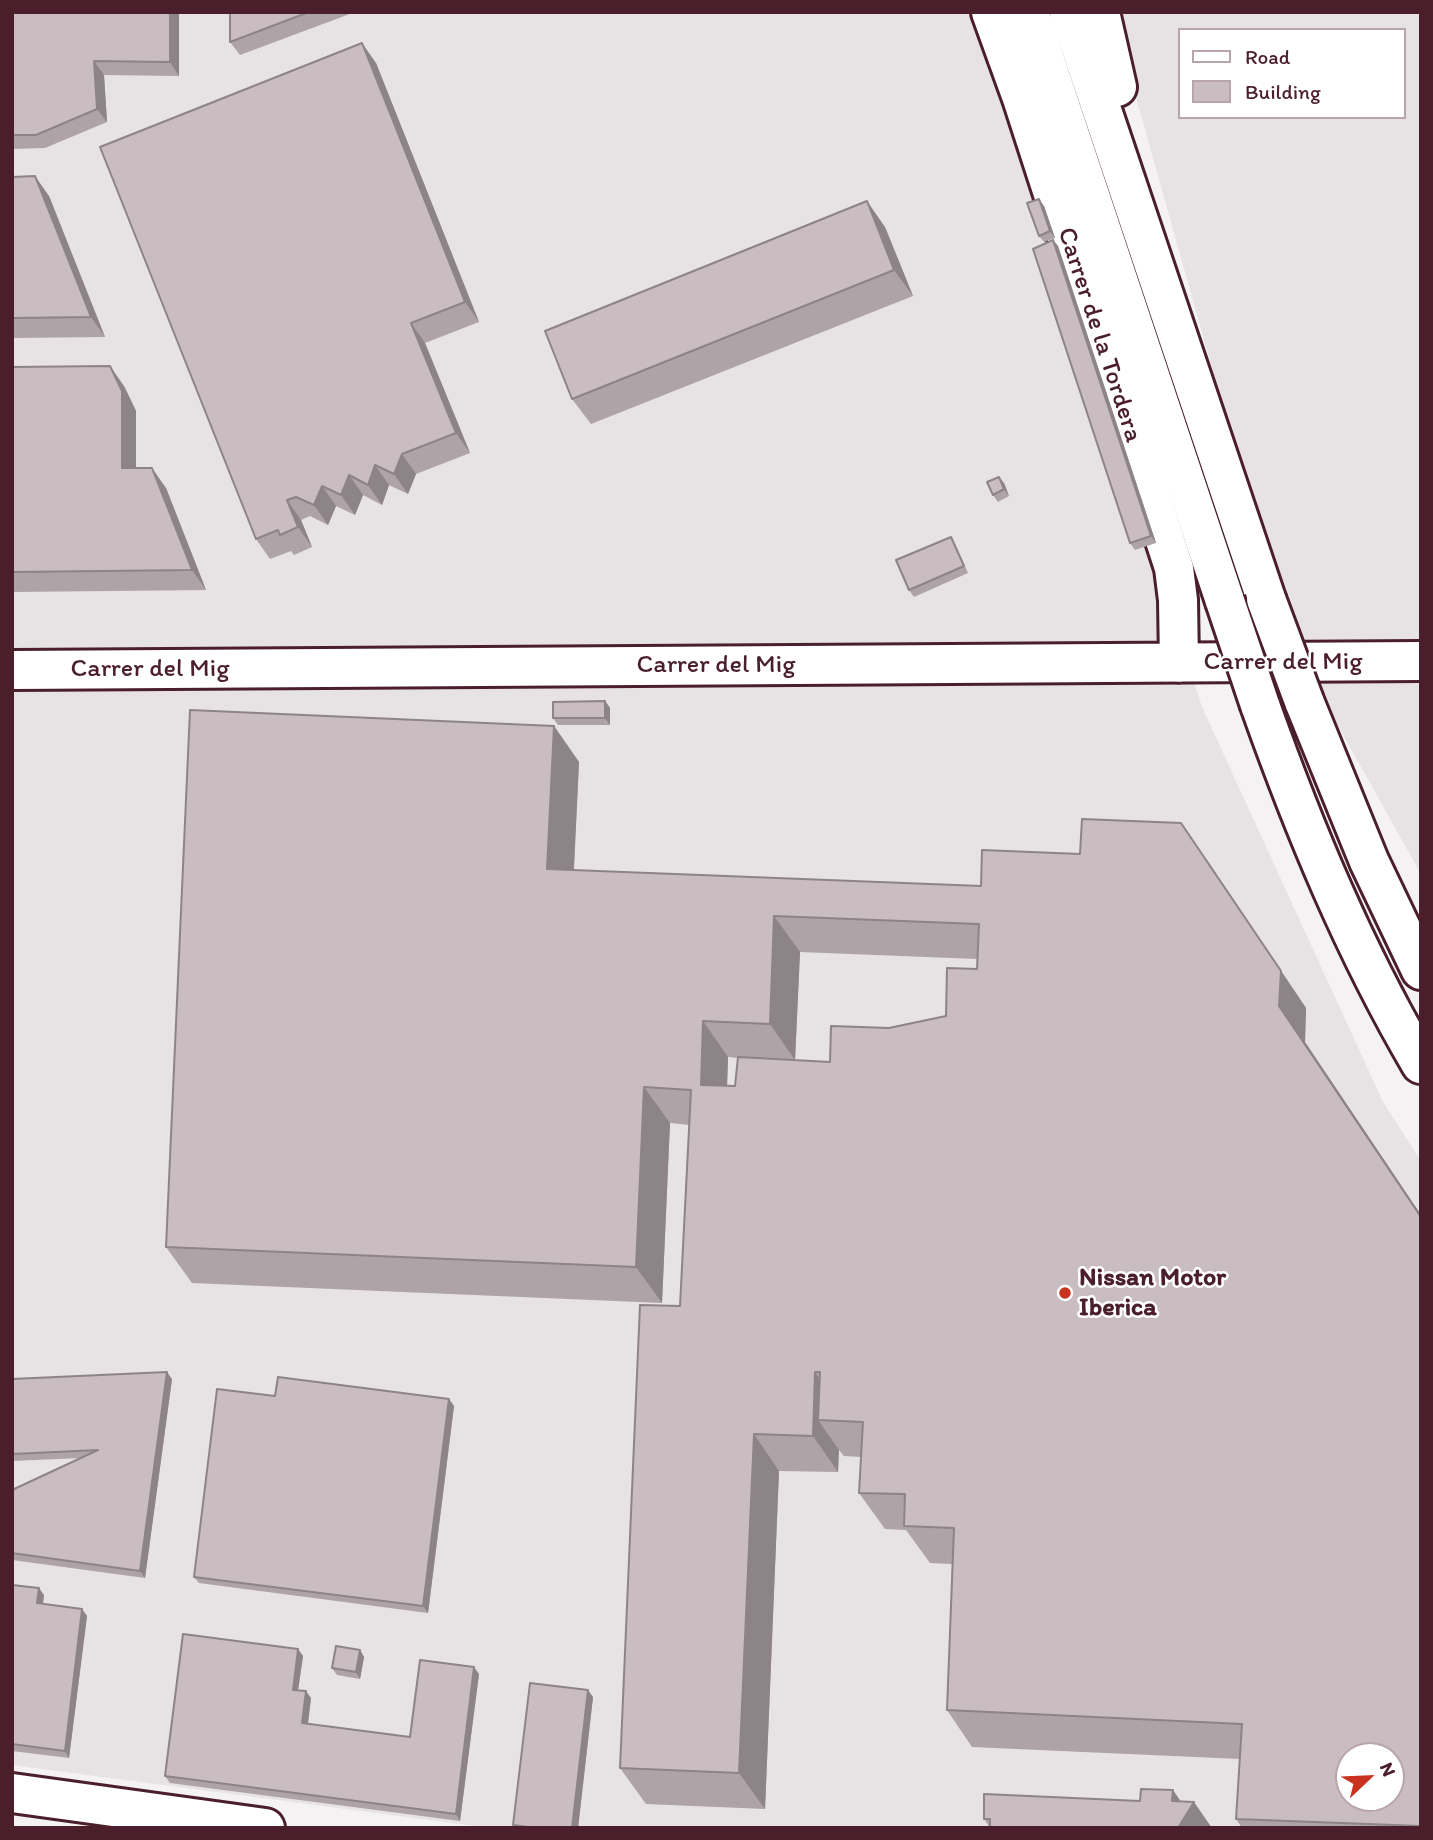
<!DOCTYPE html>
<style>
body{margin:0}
#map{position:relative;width:1433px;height:1840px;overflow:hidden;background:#f4f2f2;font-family:Itim,sans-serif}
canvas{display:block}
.frame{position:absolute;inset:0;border:14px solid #4a1f2b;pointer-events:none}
.legend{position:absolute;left:1178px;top:28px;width:228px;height:91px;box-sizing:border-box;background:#fff;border:2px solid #b7a5aa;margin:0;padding:9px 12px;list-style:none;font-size:21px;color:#4a1f2b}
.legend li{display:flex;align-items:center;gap:14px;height:35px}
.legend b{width:35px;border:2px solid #b7a5aa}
.north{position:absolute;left:1335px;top:1742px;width:70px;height:70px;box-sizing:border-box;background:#fff;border:2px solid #b7a5aa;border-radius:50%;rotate:67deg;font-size:19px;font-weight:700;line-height:28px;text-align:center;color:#4a1f2b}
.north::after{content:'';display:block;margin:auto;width:24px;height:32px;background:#c8321e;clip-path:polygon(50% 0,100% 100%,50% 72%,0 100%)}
</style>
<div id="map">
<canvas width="1433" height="1840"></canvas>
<div class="frame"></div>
<ul class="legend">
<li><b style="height:9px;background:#fff"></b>Road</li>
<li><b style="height:19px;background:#cabdc1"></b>Building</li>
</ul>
<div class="north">N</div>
</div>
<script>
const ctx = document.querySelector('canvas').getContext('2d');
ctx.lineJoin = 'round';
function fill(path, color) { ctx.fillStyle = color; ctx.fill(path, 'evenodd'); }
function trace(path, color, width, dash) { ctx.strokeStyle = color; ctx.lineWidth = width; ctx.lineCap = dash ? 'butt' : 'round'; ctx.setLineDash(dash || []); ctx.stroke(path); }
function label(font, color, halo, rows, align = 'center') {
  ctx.font = font + ' Itim,sans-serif'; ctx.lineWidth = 5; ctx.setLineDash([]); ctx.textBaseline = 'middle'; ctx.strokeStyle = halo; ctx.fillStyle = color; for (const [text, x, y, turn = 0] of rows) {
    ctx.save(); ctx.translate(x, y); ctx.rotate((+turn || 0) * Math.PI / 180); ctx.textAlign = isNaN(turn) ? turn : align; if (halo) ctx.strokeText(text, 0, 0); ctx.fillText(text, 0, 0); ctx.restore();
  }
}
const built = new Path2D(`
 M12 12H978L1202 707 1383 1102 1421 1161V1828H490L12 1765ZM1349 1756H1391V1798H1349Z
 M1112 12H1421V874L1337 724 1249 500ZM1179 30H1403V117H1179Z`);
const minor = new Path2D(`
 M991 12 1022 98 1174 568 1178 600 1179 663
 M12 670 1421 661
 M12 1793 265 1828`);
const highway = new Path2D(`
 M1029 12 1225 601
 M1069 12 1266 599
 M1100 12 1117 87
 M1304 701 1369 861 1421 970
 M1260 705C1304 829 1354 950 1421 1064`);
const highwayBridge = new Path2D(`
 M1266 599 1304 701
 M1225 601 1260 705`);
const wall = new Path2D(`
 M12 12H179V76L104 75 107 122 45 148 12 149Z
 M230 12H355L240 55 230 42Z
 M376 63 479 322 425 343 470 453 416 474 408 494 389 485 382 505 363 495 355 515 336 506 328 525 310 516 301 520 312 547 294 555 291 551 270 559 256 539Z
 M12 177 49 196 105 337 12 338Z
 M1044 206 1055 238 1044 242 1039 236Z
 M885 227 913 296 591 424 572 399Z
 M1053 240 1058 246 1156 543 1135 550 1130 543Z
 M12 367 124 386 136 411V468L166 488 206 590 12 592Z
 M1004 483 1009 496 998 502 993 495Z
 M955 544 968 573 914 597 909 590Z
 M605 701 610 708V725H558L553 718Z
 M554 726 579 762 574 870 981 886 1207 860 1306 1008 1305 1042 1421 1215V1828H1242L1236 1819 1240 1759 972 1747 947 1710 952 1564 930 1563 906 1530 885 1529 859 1493 861 1457 844 1456 839 1450 838 1472 779 1471 765 1809 646 1804 620 1768 680 1306 689 1125 670 1123 662 1303 192 1283 166 1247ZM800 952 977 959V969L946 1016 889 1028 830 1062 795 1060ZM728 1057 738 1058 735 1086H727Z
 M12 1379H172L145 1578 12 1560V1490L82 1458 12 1461Z
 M275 1396 449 1399 454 1406 428 1613 199 1583 194 1577Z
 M12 1585 44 1595 43 1604 82 1609 87 1616 69 1758 12 1751Z
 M298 1649 303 1656 298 1691 311 1698 308 1724 410 1737 479 1674 460 1821 170 1783 165 1776Z
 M360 1650 364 1657 360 1679 337 1675 332 1668Z
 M593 1697 578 1828H515L513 1825Z
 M1140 1801 1181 1802 990 1828 984 1819Z`);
const shadedWall = new Path2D(`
 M170 12H179V76L170 62Z
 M362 43 376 63 479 322 465 302Z
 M94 61 104 75 107 122 97 109Z
 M35 176 49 196 105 337 91 317Z
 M1039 199 1044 206 1055 238 1050 231Z
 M867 201 885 227 913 296 894 270Z
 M1053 240 1058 246 1156 543 1151 536Z
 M411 323 425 343 470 453 456 433Z
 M110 366 124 386 136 411V488L122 468Z
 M402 454 416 474 408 494 394 474Z
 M375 465 389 485 382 505 368 485Z
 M152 468 166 488 206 590 192 570Z
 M349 475 363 495 355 515 341 495Z
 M999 477 1004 483 1009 496 1004 489Z
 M322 486 336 506 328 525 314 505Z
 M287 500 301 520 312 547 298 527Z
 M605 701 610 708V725L605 718Z
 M554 726 579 762 572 905 547 869Z
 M1181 823 1306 1008 1305 1042 1421 1215V1217L1279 1006Z
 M774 916 800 952 795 1060 770 1024Z
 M703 1021 728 1057 726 1121 701 1085Z
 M644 1087 670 1123 662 1303 636 1267Z
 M167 1372 172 1379 145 1578 140 1571Z
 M815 1372 841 1409 818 1420 839 1450 838 1472 813 1436Z
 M449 1399 454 1406 428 1613 423 1606Z
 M754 1434 779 1471 765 1809 739 1773Z
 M39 1588 44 1595 42 1610 37 1603Z
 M82 1609 87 1616 69 1758 65 1751Z
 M298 1649 303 1656 297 1697 293 1690Z
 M360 1650 364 1657 360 1679 356 1672Z
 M474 1667 479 1674 460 1821 456 1814Z
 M588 1690 593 1697 578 1828H572Z
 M306 1691 311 1698 307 1730 302 1723Z
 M1173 1790 1188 1812 1194 1802 1212 1828H1178L1172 1801Z`);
const building = new Path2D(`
 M12 12H170V62L94 61 97 109 36 135H12Z
 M230 12H309L230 42Z
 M362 43 465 302 411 323 456 433 402 454 394 474 375 465 368 485 349 475 341 495 322 486 314 505 296 497 287 500 298 527 280 535 278 530 256 539 100 147Z
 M35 176 91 317 12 318V177Z
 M1039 199 1050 231 1039 236 1027 203Z
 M867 201 894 270 572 399 545 331Z
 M1053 240 1151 536 1130 543 1033 249Z
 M110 366 122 391V468H152L192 570 12 572V367Z
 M999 477 1004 489 993 495 987 482Z
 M951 537 964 566 909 590 896 560Z
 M605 701V718H553V702Z
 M190 710 554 726 547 869 981 886 982 850 1080 854 1082 819 1181 823 1281 971 1279 1006 1421 1217V1826L1236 1819 1242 1724 947 1710 954 1528 904 1526 905 1494 859 1493 863 1422 818 1420 820 1372H815L813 1436 754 1434 739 1773 620 1768 640 1305 680 1306 691 1090 644 1087 636 1267 166 1247ZM774 916 979 924 977 969 947 968 946 1016 889 1028 831 1026 830 1062 738 1057 735 1086 701 1085 703 1021 770 1024ZM1349 1756H1391V1798H1349Z
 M167 1372 140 1571 12 1553V1490L98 1450 12 1454V1379Z
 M278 1377 449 1399 423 1606 194 1577 217 1389 275 1396Z
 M12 1585 39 1588 37 1603 82 1609 65 1751 12 1744Z
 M183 1634 298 1649 293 1690 306 1691 302 1723 410 1737 420 1660 474 1667 456 1814 165 1776Z
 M336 1646 360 1650 356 1672 332 1668Z
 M530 1683 588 1690 572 1828H536L513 1825Z
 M1141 1789 1173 1790 1172 1801 1194 1802 1178 1828H990V1819H984V1794L1140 1801Z`);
const markers = [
 [1065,1293,7,"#c8321e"]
];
const streetNames = [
 ["Carrer de la Tordera",1099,335,72],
 ["Carrer del Mig",1283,662],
 ["Carrer del Mig",716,665],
 ["Carrer del Mig",150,669]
];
const poiNames = [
 ["Nissan Motor",1079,1278],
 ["Iberica",1079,1308]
];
fill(built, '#e7e2e3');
trace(minor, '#4a1f2b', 44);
trace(highway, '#4a1f2b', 44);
trace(minor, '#fff', 38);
trace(highway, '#fff', 38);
trace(highwayBridge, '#4a1f2b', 44, []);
trace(highwayBridge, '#fff', 38);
fill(wall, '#aea3a6');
fill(shadedWall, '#8d8487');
fill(building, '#cabdc1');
trace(building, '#8d8487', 2);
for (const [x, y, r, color] of markers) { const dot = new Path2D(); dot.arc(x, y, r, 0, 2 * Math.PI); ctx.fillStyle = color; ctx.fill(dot); trace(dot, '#fff', 2.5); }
label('26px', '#4a1f2b', '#fff', streetNames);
label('bold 26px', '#4a1f2b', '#fff', poiNames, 'left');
</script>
